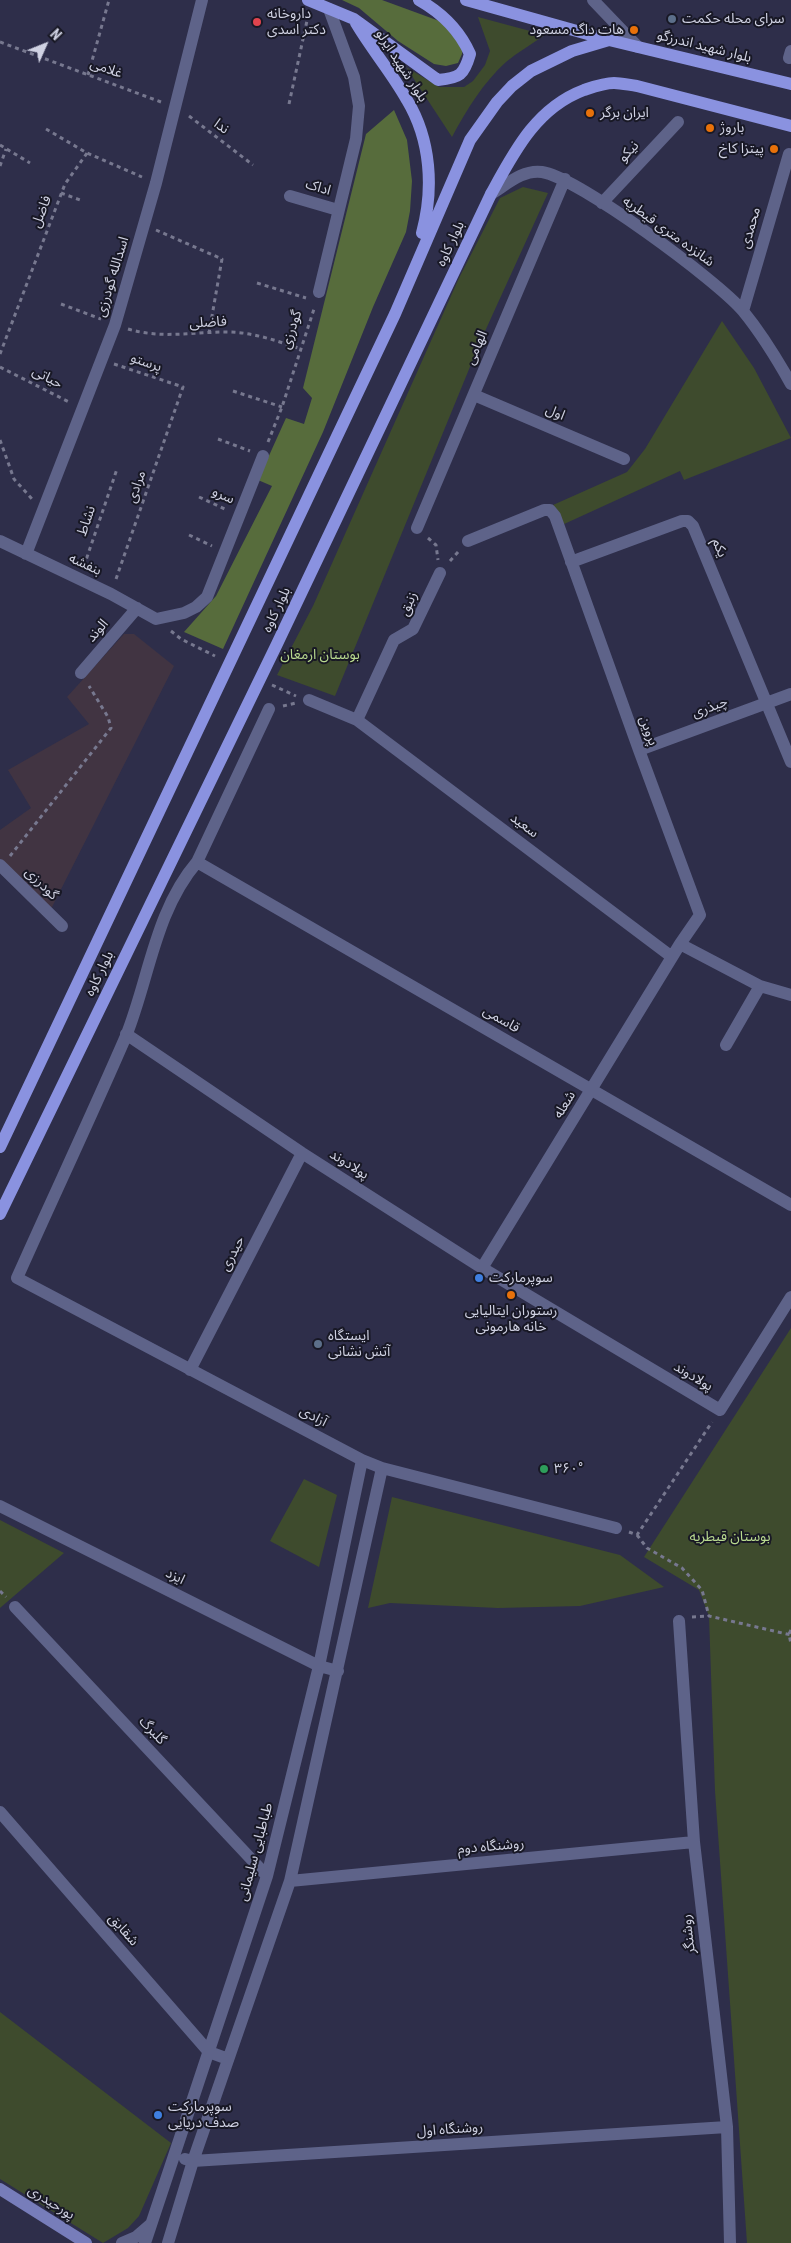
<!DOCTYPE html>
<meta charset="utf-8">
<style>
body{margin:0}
#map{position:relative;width:791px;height:2243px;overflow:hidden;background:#2e2e4a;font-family:"Roboto Condensed",sans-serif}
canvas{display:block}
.north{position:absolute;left:20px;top:20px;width:50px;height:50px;-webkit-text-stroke:4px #181825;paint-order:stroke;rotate:46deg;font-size:14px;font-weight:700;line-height:20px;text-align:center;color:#d0d2e3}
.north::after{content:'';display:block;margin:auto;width:18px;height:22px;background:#d0d2e3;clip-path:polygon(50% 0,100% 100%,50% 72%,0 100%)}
</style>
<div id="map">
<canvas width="791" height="2243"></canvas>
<div class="north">N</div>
</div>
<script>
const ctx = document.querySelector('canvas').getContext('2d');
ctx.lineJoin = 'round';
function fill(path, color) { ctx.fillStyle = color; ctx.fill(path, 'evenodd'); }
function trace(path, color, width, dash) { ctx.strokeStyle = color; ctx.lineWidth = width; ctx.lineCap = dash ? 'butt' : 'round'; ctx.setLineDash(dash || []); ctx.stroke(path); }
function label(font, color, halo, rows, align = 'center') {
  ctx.font = font + ' "Roboto Condensed","Noto Sans Arabic",sans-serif'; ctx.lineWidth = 4; ctx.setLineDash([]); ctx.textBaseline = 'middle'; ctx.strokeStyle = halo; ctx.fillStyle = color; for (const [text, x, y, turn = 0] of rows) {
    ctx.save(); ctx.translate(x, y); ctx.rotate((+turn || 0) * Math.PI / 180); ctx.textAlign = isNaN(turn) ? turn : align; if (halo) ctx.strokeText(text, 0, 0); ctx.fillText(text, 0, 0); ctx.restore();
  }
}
const commercial = new Path2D(`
 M124 634H134L174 666 51 909 0 860V830L31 808 8 770 89 724 67 697Z`);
const green = new Path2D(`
 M478 17 545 35C532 44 518 52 506 62 483 83 467 109 452 137L406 67 439 87H464L473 81 485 65 490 51Z
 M523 187 548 193 481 340 335 696 277 675 313 606 459 278 500 198Z
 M722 321 754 368 791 438 684 480 680 471 562 525 553 505 627 472 645 449Z
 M791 1328V2243H747L715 1791 709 1616 699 1590 644 1557Z
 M304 1479 337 1495 319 1567 270 1541Z
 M392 1497 620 1555 664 1587 580 1606 498 1608 390 1603 368 1608Z
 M0 1520 64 1553 0 1608Z
 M0 2012 171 2143 139 2216 128 2228 103 2243 0 2179Z`);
const forest = new Path2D(`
 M342 0H382L442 22 462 46V54L458 63 446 66 434 64 398 41 359 8Z
 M394 110 407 140 412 181 410 211 406 232 373 307 323 432 223 649 184 632 216 596 272 486 258 480 286 418 304 424 312 398 303 388 366 134Z`);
const path = new Path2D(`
 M0 42 161 102
 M88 75 109 0
 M289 104 308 16
 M189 116 253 165
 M46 129 87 153 142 177
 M0 145 30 163
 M0 166 6 149
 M61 193 83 201
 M156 230 222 259 209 333
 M257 283 306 298
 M61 304 101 319
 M128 329C161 339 193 332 227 332 253 332 277 341 301 349
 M0 354 65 184 87 153
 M114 364 183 387 116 579
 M0 367 69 402
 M233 391 282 407
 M218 439 250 451
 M0 440 14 479 32 499
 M268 442 282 407 315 306
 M199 497 227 510
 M189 535 212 546
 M428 538 436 545 438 560
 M450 561 459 551
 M84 566 117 469
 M171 631 181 639 215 656
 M272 685 296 696
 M283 706 296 703
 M10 856 111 728 108 717 89 686
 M629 1532 637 1535 712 1422
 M637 1535 647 1548 682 1568 702 1590 709 1616 791 1635
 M0 1591 6 1597
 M692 1617 709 1616
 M791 1630 789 1634 791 1644`);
const street = new Path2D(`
 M593 0 638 47
 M789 58 791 51
 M491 194C506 185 523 169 542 172 577 177 718 281 743 311 761 333 777 359 791 384
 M290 196 338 210
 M602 203 678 122
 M319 292 356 139 359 106 354 77 329 9
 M743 311 789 154
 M474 395 624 459
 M417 528 565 179
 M0 541 111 594 156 619 184 613 196 607 207 597 263 456
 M468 541 544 510H550L555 516 639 750 700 915 680 944 482 1268
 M26 554 115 325 156 183 202 0
 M571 562 682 521H688L693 526 791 762
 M81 673 137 608
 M309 700 357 720 672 957
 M269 709 197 862C155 911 149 979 126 1036 91 1117 53 1197 17 1278L362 1460 382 1468 616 1528
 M357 720 394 640 413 629 440 573
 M639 750 791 694
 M197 862 791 1205
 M0 865 62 926
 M680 944 760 986 791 995
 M126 1034 302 1153 482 1268 720 1410 791 1297
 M726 1045 760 986
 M190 1370 302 1153
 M0 1506 319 1666 338 1671
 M15 1607 267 1876
 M679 1621 694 1842 727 2127 730 2243
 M0 1812 209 2052 228 2059
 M290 1881 694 1842
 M185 2159 193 2161 727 2127
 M122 2243 136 2237 151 2224
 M145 2243 267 1876 319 1666 362 1460
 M168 2243 193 2161 290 1881 382 1468`);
const secondary = new Path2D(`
 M0 2189 86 2243`);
const primary = new Path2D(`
 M308 0 354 19 438 80C460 78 464 75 470 54 459 29 442 13 419 0
 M466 0 609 40 791 84
 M356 23C372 50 392 73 407 100 431 140 434 189 422 233
 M0 1147 395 314 470 140 497 102 512 86 531 71 572 51 609 40
 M0 1214 277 644 491 194C514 152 536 108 584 90 593 87 604 83 614 83 621 83 629 85 637 86L791 126`);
const markers = [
 [672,19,5,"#5c6f8a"],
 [257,22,5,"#e0444e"],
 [634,30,5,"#e8710a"],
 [590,113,5,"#e8710a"],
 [710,128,5,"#e8710a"],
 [774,149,5,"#e8710a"],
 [479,1278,5,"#3f7fe0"],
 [511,1295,5,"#e8710a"],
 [318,1344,5,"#5c6f8a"],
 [544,1469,5,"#2e9e5b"],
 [158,2115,5,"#3f7fe0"]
];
const poiNames = [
 ["داروخانه",267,14],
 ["دکتر اسدی",267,30],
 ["سرای محله حکمت",682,19],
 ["هات داگ مسعود",624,30,"right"],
 ["ایران برگر",600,113],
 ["باروژ",720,128],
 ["پیتزا کاخ",764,149,"right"],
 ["سوپرمارکت",489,1278],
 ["رستوران ایتالیایی",511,1311,"center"],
 ["خانه هارمونی",511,1327,"center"],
 ["ایستگاه",328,1336],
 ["آتش نشانی",328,1352],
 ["۳۶۰°",554,1469],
 ["سوپرمارکت",168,2107],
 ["صدف دریایی",168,2123]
];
const streetNames = [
 ["بلوار شهید اندرزگو",704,47,14],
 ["بلوار شهید ایرلو",401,66,57],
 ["غلامی",106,69,20],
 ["ندا",221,127,37],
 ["نیکو",629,152,-47],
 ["اداک",318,188,17],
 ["فاضل",42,212,-69],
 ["محمدی",751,228,-74],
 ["شانزده متری قیطریه",668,232,36],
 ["بلوار کاوه",451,244,-65],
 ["اسدالله گودرزی",113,277,-73],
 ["فاضلی",208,323,-3],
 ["گودرزی",292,330,-72],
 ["الهامی",477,348,-67],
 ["پرستو",146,363,19],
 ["حیاتی",47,378,27],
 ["اول",555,413,23],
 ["مرادی",137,487,-71],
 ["سرو",223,496,25],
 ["نشاط",87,521,-71],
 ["یکم",719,548,68],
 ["بنفشه",85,565,25],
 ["زنبق",409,604,-65],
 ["بلوار کاوه",277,610,-65],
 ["الوند",98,631,-49],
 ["چیذری",710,708,-20],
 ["پروین",648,731,70],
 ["سعید",524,826,37],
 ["گودرزی",41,884,44],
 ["بلوار کاوه",100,974,-64],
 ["قاسمی",501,1020,30],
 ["شعله",565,1105,-59],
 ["پولادوند",349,1165,32],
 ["حیدری",233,1254,-63],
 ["پولادوند",693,1377,31],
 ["آزادی",313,1417,28],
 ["ایزد",175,1577,27],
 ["گلبرگ",152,1731,47],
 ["روشنگاه دوم",491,1847,-5],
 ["طباطبایی سلیمانی",256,1852,-75],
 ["شقایق",123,1930,49],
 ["روشنگر",689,1934,-97],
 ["روشنگاه اول",450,2130,-4],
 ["پورحیدری",51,2203,32]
];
const parkNames = [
 ["بوستان ارمغان",320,655],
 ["بوستان قیطریه",730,1537]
];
fill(commercial, '#413442');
fill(green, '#3e4b2d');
fill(forest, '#576c3c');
trace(path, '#77788f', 3, [4, 4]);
trace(street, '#5e6389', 12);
trace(secondary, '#777dba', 12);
trace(primary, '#8a92e0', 12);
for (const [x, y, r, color] of markers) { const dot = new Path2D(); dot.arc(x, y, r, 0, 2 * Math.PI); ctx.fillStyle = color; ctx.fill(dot); trace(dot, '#181825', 2); }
label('14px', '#d0d2e3', '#181825', poiNames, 'left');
label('14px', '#d0d2e3', '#181825', streetNames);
label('14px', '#b9da8f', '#181825', parkNames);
</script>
